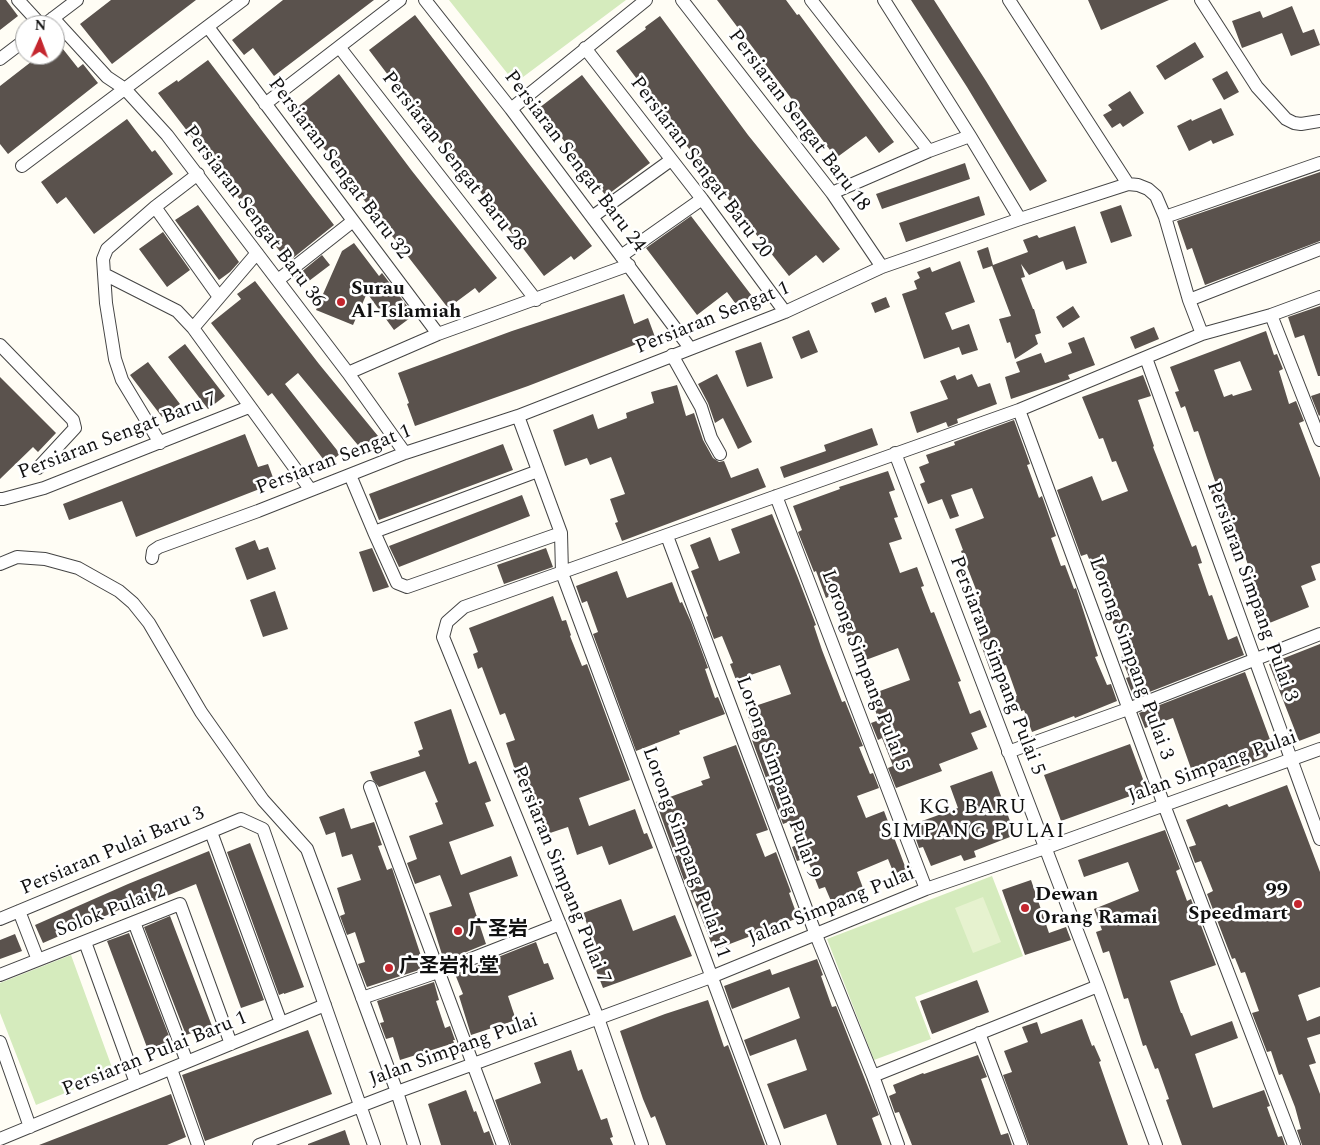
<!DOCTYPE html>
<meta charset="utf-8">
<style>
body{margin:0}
#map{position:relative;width:1320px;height:1145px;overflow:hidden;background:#fffdf5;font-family:Spectral,serif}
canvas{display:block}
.north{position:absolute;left:15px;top:15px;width:50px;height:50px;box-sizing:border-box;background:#fff;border:1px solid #a0a0a0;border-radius:50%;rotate:2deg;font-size:14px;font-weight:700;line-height:20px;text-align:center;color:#111}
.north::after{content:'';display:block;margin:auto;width:18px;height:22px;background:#c4262e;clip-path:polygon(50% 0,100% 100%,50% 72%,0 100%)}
</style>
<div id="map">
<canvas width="1320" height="1145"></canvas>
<div class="north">N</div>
</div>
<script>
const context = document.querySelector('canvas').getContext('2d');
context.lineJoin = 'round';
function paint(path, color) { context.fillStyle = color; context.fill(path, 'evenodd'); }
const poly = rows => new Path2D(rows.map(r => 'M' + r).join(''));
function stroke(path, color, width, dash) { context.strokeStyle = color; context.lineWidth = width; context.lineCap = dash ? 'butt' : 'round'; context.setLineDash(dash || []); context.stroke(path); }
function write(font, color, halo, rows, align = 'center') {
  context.font = font + ' Spectral,"Noto Sans SC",serif'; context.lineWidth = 5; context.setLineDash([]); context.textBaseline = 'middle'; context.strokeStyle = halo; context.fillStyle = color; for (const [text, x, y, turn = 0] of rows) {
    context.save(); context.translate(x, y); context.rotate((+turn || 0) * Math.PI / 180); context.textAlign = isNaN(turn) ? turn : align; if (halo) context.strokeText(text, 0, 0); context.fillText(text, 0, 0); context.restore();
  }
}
const green = poly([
 [449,0,626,0,515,83],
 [992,876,1023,956,915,997,931,1039,874,1060,827,939],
 [71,955,114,1073,36,1105,0,1013,0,983]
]);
const pitch = poly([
 [983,897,1001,942,973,953,955,908]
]);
const building = poly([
 [0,0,6,0,18,16,0,30],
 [111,0,196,0,112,64,80,24],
 [283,0,374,0,274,76,253,48,244,55,232,40],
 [717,0,786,0,797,15,799,14,894,142,879,153,866,136,836,158],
 [911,0,934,0,986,81,1047,181,1030,191,967,87],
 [1088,0,1169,0,1101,30],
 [1292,6,1303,33,1314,29,1320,45,1291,56,1282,33,1242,48,1232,21,1260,11,1263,18],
 [415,15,592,246,574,260,571,256,544,276,450,152,448,154,369,50],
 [660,16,748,135,840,249,823,263,816,255,789,276,699,162,616,51,646,29,645,27],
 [55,39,78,68,83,64,98,83,8,154,0,144,0,86,40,55,55,55],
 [1195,42,1204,57,1165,80,1156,66],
 [208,60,334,225,288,262,158,93,177,80,178,82],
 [1227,71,1239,92,1224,100,1212,79],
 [339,74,412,171,497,278,479,293,475,288,448,308,294,110],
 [582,75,650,163,606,196,539,108],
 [1130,91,1144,113,1123,127,1120,123,1112,128,1103,115,1112,110,1108,105],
 [1221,108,1234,135,1213,144,1211,140,1189,151,1177,126,1191,119,1192,121],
 [127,119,152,152,155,150,173,174,94,234,66,197,57,204,41,182],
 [965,163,970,179,882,209,876,194],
 [1320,172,1320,241,1205,285,1192,248,1187,250,1177,221],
 [979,196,985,215,906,242,899,223],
 [198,205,239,262,230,272,219,280,175,220],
 [1121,205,1132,236,1111,243,1100,212],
 [691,216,752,296,738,307,727,292,697,315,646,248],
 [1075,226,1087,263,1066,270,1063,261,1029,275,1021,264,1025,277,1021,278,1033,309,1034,309,1041,333,1035,335,1038,344,1015,359,1010,342,1007,343,999,319,1011,316,992,266,983,269,977,251,988,247,993,265,1028,252,1023,240,1037,235,1039,238],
 [163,232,190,270,167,287,139,249],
 [354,243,379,276,382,273,414,315,394,330,367,293,353,325,316,310,342,251],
 [322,255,330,265,301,287,294,278],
 [960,261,975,302,945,313,952,330,969,324,978,350,962,355,959,347,924,359,902,294,917,289,914,281,920,278,917,272,930,267,932,272],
 [255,281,319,364,378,436,362,450,298,373,285,384,340,454,327,464,272,393,268,396,211,323,241,299,237,294],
 [624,294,634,324,648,318,655,337,528,386,415,426,407,404,409,403,398,373,512,331],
 [886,297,890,307,875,313,871,303],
 [1073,306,1080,317,1063,328,1056,317],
 [1320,306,1320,376,1318,376,1304,335,1295,338,1288,317],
 [1154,327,1159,339,1135,349,1130,337],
 [809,330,818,352,801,359,792,337],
 [1266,331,1274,355,1277,354,1283,369,1279,371,1289,404,1296,401,1304,421,1299,423,1320,478,1320,563,1311,566,1316,580,1301,586,1309,607,1267,624,1249,577,1252,576,1242,548,1234,552,1228,535,1233,533,1222,505,1217,507,1209,487,1216,484,1207,458,1198,431,1194,432,1185,406,1181,408,1175,392,1179,391,1170,367],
 [1240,361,1252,390,1233,396,1232,394,1224,397,1214,370],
 [1084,337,1095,365,1068,375,1070,379,1011,399,1005,377,1020,372,1016,362,1041,353,1045,363,1072,353,1068,343],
 [761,342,773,378,747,387,735,351],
 [185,344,225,396,208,409,168,357],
 [148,362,180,404,162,417,130,375],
 [717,374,752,442,738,449,723,418,715,423,708,403,698,384],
 [972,374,978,387,990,383,997,404,957,419,958,423,948,427,946,422,917,433,910,412,948,399,940,381,955,375,957,380],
 [1143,375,1151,396,1138,400,1154,446,1153,447,1192,547,1196,545,1202,563,1198,564,1209,596,1212,595,1228,640,1237,636,1244,655,1134,698,1126,678,1129,677,1121,657,1125,656,1107,607,1109,606,1087,554,1081,556,1057,490,1092,476,1102,501,1128,491,1116,461,1112,462,1103,438,1099,439,1082,397],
 [0,377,56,433,38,452,33,447,0,479],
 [677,385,686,416,694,413,703,440,713,458,719,462,724,461,731,478,758,468,766,487,622,541,615,523,618,522,610,499,625,494,611,457,590,465,587,458,565,466,553,430,593,414,598,429,627,418,626,413,654,403,651,392],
 [1320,393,1320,415,1319,416,1311,396],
 [1014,420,1030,464,1027,465,1039,498,1042,496,1056,536,1051,538,1061,566,1065,565,1074,589,1076,588,1098,656,1095,657,1107,685,1111,684,1117,701,1075,718,1074,716,1032,732,1024,710,1019,712,1014,697,1017,696,1006,665,990,670,974,625,981,622,973,603,980,600,961,551,963,550,955,529,984,518,972,488,951,495,959,516,950,519,942,499,928,504,920,484,925,482,919,467,929,463,926,455,955,445,954,442],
 [872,428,878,445,784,478,780,467,826,451,824,445],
 [245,434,258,467,268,464,275,483,136,537,122,501,69,520,63,504],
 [503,444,513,470,379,520,369,494],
 [888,471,895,490,889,492,898,517,894,518,902,539,889,543,900,573,917,567,924,586,921,587,931,613,934,612,961,681,958,682,970,714,980,710,987,727,971,733,978,749,939,764,942,771,896,788,888,768,893,766,882,738,878,740,871,723,879,720,869,695,910,680,898,648,855,664,849,648,852,647,839,616,838,616,830,596,826,598,816,571,814,572,798,532,802,530,793,506,840,489,839,487],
 [522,495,530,516,399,567,389,546],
 [772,514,798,578,816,625,814,626,822,650,842,702,845,701,863,746,859,747,870,774,873,773,879,788,857,796,866,818,884,811,906,869,894,874,888,859,857,872,863,888,831,901,825,887,819,889,807,858,797,861,792,847,799,844,791,821,783,824,752,740,755,738,746,709,791,694,780,665,736,680,730,664,733,663,722,636,714,639,706,617,708,616,691,571,699,568,690,545,710,537,719,561,740,553,731,529],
 [255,540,259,550,268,547,276,569,247,580,235,548],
 [372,548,389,587,373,592,359,552],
 [546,548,553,567,504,584,497,565],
 [617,571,627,598,672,582,680,603,682,602,691,622,708,668,705,669,715,698,718,697,725,714,679,731,680,734,636,751,593,634,598,632,587,601,582,603,576,586],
 [275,591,288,629,263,637,250,600],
 [553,596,562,621,566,620,571,635,570,636,582,666,587,664,630,780,579,798,589,826,635,809,644,834,647,833,653,848,609,865,602,846,577,855,568,827,544,835,536,811,534,812,525,788,522,789,516,773,506,743,515,740,505,713,500,715,482,667,478,669,473,654,478,652,469,628],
 [1320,644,1320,733,1299,741,1269,664],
 [1245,672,1272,745,1267,757,1226,772,1224,767,1194,777,1173,718,1145,728,1139,713],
 [451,709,469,764,476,761,491,801,485,803,494,826,449,842,461,875,511,856,518,876,469,893,486,944,444,961,429,913,452,906,440,875,415,884,407,863,417,859,409,836,443,824,435,803,438,802,425,771,379,787,373,780,370,772,420,756,418,751,423,749,414,722],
 [1130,744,1147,790,1061,821,1044,775],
 [736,745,768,830,756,834,765,857,776,852,791,892,789,893,798,918,714,950,686,879,684,880,656,802,703,785,701,781,710,778,703,757],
 [992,771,1015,835,974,851,976,857,964,861,961,855,931,866,923,847,919,848,911,825,958,808,950,786],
 [1287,785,1320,872,1320,987,1298,995,1307,1021,1320,1016,1320,1034,1307,1038,1316,1063,1309,1065,1320,1094,1320,1145,1302,1145,1297,1130,1301,1129,1295,1107,1282,1074,1279,1075,1271,1051,1267,1052,1252,1013,1259,1011,1245,972,1241,973,1235,958,1232,959,1207,894,1213,891,1201,861,1195,863,1189,847,1196,845,1186,820,1227,804,1229,807],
 [344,808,351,829,374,822,382,845,378,846,387,870,392,868,425,968,367,987,358,964,365,962,355,932,347,935,340,916,345,914,337,888,361,880,352,854,342,857,335,832,326,835,319,817],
 [1165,830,1180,869,1176,871,1187,901,1191,899,1216,965,1170,981,1181,1013,1182,1013,1191,1036,1232,1021,1238,1038,1195,1054,1213,1108,1264,1090,1270,1106,1267,1107,1278,1137,1282,1136,1285,1145,1182,1145,1166,1100,1169,1099,1158,1068,1155,1069,1146,1045,1143,1046,1128,998,1124,999,1109,951,1103,953,1096,932,1102,930,1094,909,1139,891,1128,862,1084,877,1078,860],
 [250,843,304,987,284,994,284,993,279,995,227,852],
 [209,851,264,1000,241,1008,196,884,137,908,135,903,43,943,35,925,128,884],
 [1031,880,1049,933,1066,927,1071,940,1025,955,1002,890],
 [621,899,633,931,675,915,692,956,603,988,594,965,592,966,584,945,593,941,583,913],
 [170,916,212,1026,186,1035,144,927],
 [129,933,171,1041,148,1050,107,941],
 [15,934,22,951,0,959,0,940],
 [536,942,544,964,548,963,554,979,508,996,516,1020,471,1035,459,996,463,994,455,974],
 [817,959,823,975,821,976,832,1007,836,1006,879,1115,872,1118,882,1145,837,1145,826,1114,784,1129,767,1084,807,1070,796,1039,750,1056,744,1040,800,1018,789,987,732,1009,724,986,770,969,772,975],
 [977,980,989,1012,932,1034,920,1001],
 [434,982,439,1000,436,1001,445,1028,450,1026,455,1040,453,1040,454,1043,400,1060,393,1037,386,1039,380,1023,384,1022,377,1001],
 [708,1000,724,1047,728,1045,765,1145,666,1145,655,1116,651,1118,643,1099,620,1031,665,1014],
 [1082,1019,1092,1046,1094,1045,1101,1061,1099,1062,1128,1145,1029,1145,1003,1075,1012,1072,1004,1051,1028,1042,1022,1027,1037,1022,1041,1034],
 [308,1030,332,1094,205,1141,182,1075],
 [571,1050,578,1071,582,1069,601,1120,607,1118,613,1137,610,1138,613,1145,511,1145,495,1100,541,1083,534,1063],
 [978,1055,987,1077,981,1079,1001,1135,1008,1133,1012,1145,912,1145,899,1112,895,1113,889,1096,896,1093,893,1085,923,1073,924,1074],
 [466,1090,474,1112,476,1111,484,1133,489,1131,494,1145,441,1145,428,1104],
 [171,1094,186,1137,167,1145,39,1145],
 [345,1130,350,1145,308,1145,308,1144]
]);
const street = poly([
 [18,0,41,25],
 [425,0,511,109,690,348],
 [682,0,832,193,882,267],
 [811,0,929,151],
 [884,0,970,136,1020,219],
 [1009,0,1128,184],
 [1201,0,1257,87,1286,119,1294,123,1301,124,1320,121],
 [53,18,107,77,125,89,167,135,348,373,405,453],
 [44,25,77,0],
 [208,27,438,334],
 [340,48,536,300],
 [585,48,702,199,785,312],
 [0,59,25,40],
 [265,104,400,0],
 [511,109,646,0],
 [22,166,243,0],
 [198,174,155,207,107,249,103,259,104,274,177,311,193,328,310,489],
 [832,193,929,151,970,136],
 [155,207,219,297],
 [592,217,671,160],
 [1165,217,1320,163],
 [621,256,702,199],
 [104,274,106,303,115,359,122,380,160,443],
 [278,280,353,221],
 [1189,300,1320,249],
 [1271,315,1320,440],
 [193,328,257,253],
 [0,345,73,420,75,428,38,468],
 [672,355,701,407,711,438,720,454],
 [1146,358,1320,839],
 [348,373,438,334,629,265],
 [1019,410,1164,805,1294,1145],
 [518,416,561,533,562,573,774,1145],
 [895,453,1098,986,1156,1145],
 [350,475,374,532,397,583,407,587,561,533],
 [776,496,926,889],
 [0,499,3,499,44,488,249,407],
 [374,532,538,471],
 [667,536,816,935,873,1076,898,1145],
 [152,558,153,551,159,547,258,511,405,453,518,416,785,312,882,267,1020,219,1128,184,1138,185,1148,189,1156,196,1165,217,1189,300,1202,334],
 [0,564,17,557,45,559,78,568,119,591,133,603,149,623,201,712,263,800,307,849,397,1092,414,1145],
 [1008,752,1128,709,1320,634],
 [370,787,503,1145],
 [211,832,281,1023],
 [19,911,38,960],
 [0,919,241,819,263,829,374,1145],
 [134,922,187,1062],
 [85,942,136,1083],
 [0,975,180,904,231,1044],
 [362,998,438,972,560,924],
 [979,1033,1021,1145],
 [0,1042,30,1127],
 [171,1069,198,1145],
 [873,1076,1098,986],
 [0,1139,325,1005],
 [259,1145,397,1092,711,977,926,889,1045,848,1320,749],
 [642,1145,598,1018,443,637,447,622,464,607,1019,410,1202,334,1271,315,1320,297]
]);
const markers = [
 [341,302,5,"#c4262e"],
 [1298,904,5,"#c4262e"],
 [1025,908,5,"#c4262e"],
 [458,931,5,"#c4262e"],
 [389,968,5,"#c4262e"]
];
const streetNames = [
 ["Persiaran Sengat Baru 18",798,121,53],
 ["Persiaran Sengat Baru 28",453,162,52],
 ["Persiaran Sengat Baru 24",574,162,53],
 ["Persiaran Sengat Baru 20",700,168,53],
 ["Persiaran Sengat Baru 32",338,169,53],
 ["Persiaran Sengat Baru 36",253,217,53],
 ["Persiaran Sengat 1",713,319,-22],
 ["Persiaran Sengat Baru 7",118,437,-21],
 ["Persiaran Sengat 1",334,461,-21],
 ["Persiaran Simpang Pulai 3",1251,592,70],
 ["Lorong Simpang Pulai 3",1130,659,70],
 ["Persiaran Simpang Pulai 5",996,666,69],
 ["Lorong Simpang Pulai 5",864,671,69],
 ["Jalan Simpang Pulai",1213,768,-20],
 ["Lorong Simpang Pulai 9",777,778,70],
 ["Persiaran Pulai Baru 3",113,852,-23],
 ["Lorong Simpang Pulai 11",685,853,70],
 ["Persiaran Simpang Pulai 7",560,875,68],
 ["Jalan Simpang Pulai",832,907,-22],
 ["Solok Pulai 2",111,912,-21],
 ["Jalan Simpang Pulai",454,1051,-20],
 ["Persiaran Pulai Baru 1",155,1055,-22]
];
const poiNames = [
 ["Surau",351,290],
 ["Al-Islamiah",351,313],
 ["99",1288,892,"right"],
 ["Speedmart",1288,915,"right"],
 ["Dewan",1035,896],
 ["Orang Ramai",1035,919],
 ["广圣岩",468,931],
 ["广圣岩礼堂",399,968]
];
const neighbourhoodNames = [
 ["KG. BARU",973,809],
 ["SIMPANG PULAI",973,833]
];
paint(green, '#d5ebbd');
paint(pitch, '#e6f2cf');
paint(building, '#5a524d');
stroke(street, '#444', 14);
stroke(street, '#fff', 12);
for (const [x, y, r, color] of markers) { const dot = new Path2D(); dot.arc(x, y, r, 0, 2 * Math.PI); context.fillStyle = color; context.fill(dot); stroke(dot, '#fff', 2); }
write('20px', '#111', '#fff', streetNames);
write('bold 20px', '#111', '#fff', poiNames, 'left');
context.letterSpacing = '1px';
write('21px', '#111', '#fff', neighbourhoodNames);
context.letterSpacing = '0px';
</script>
